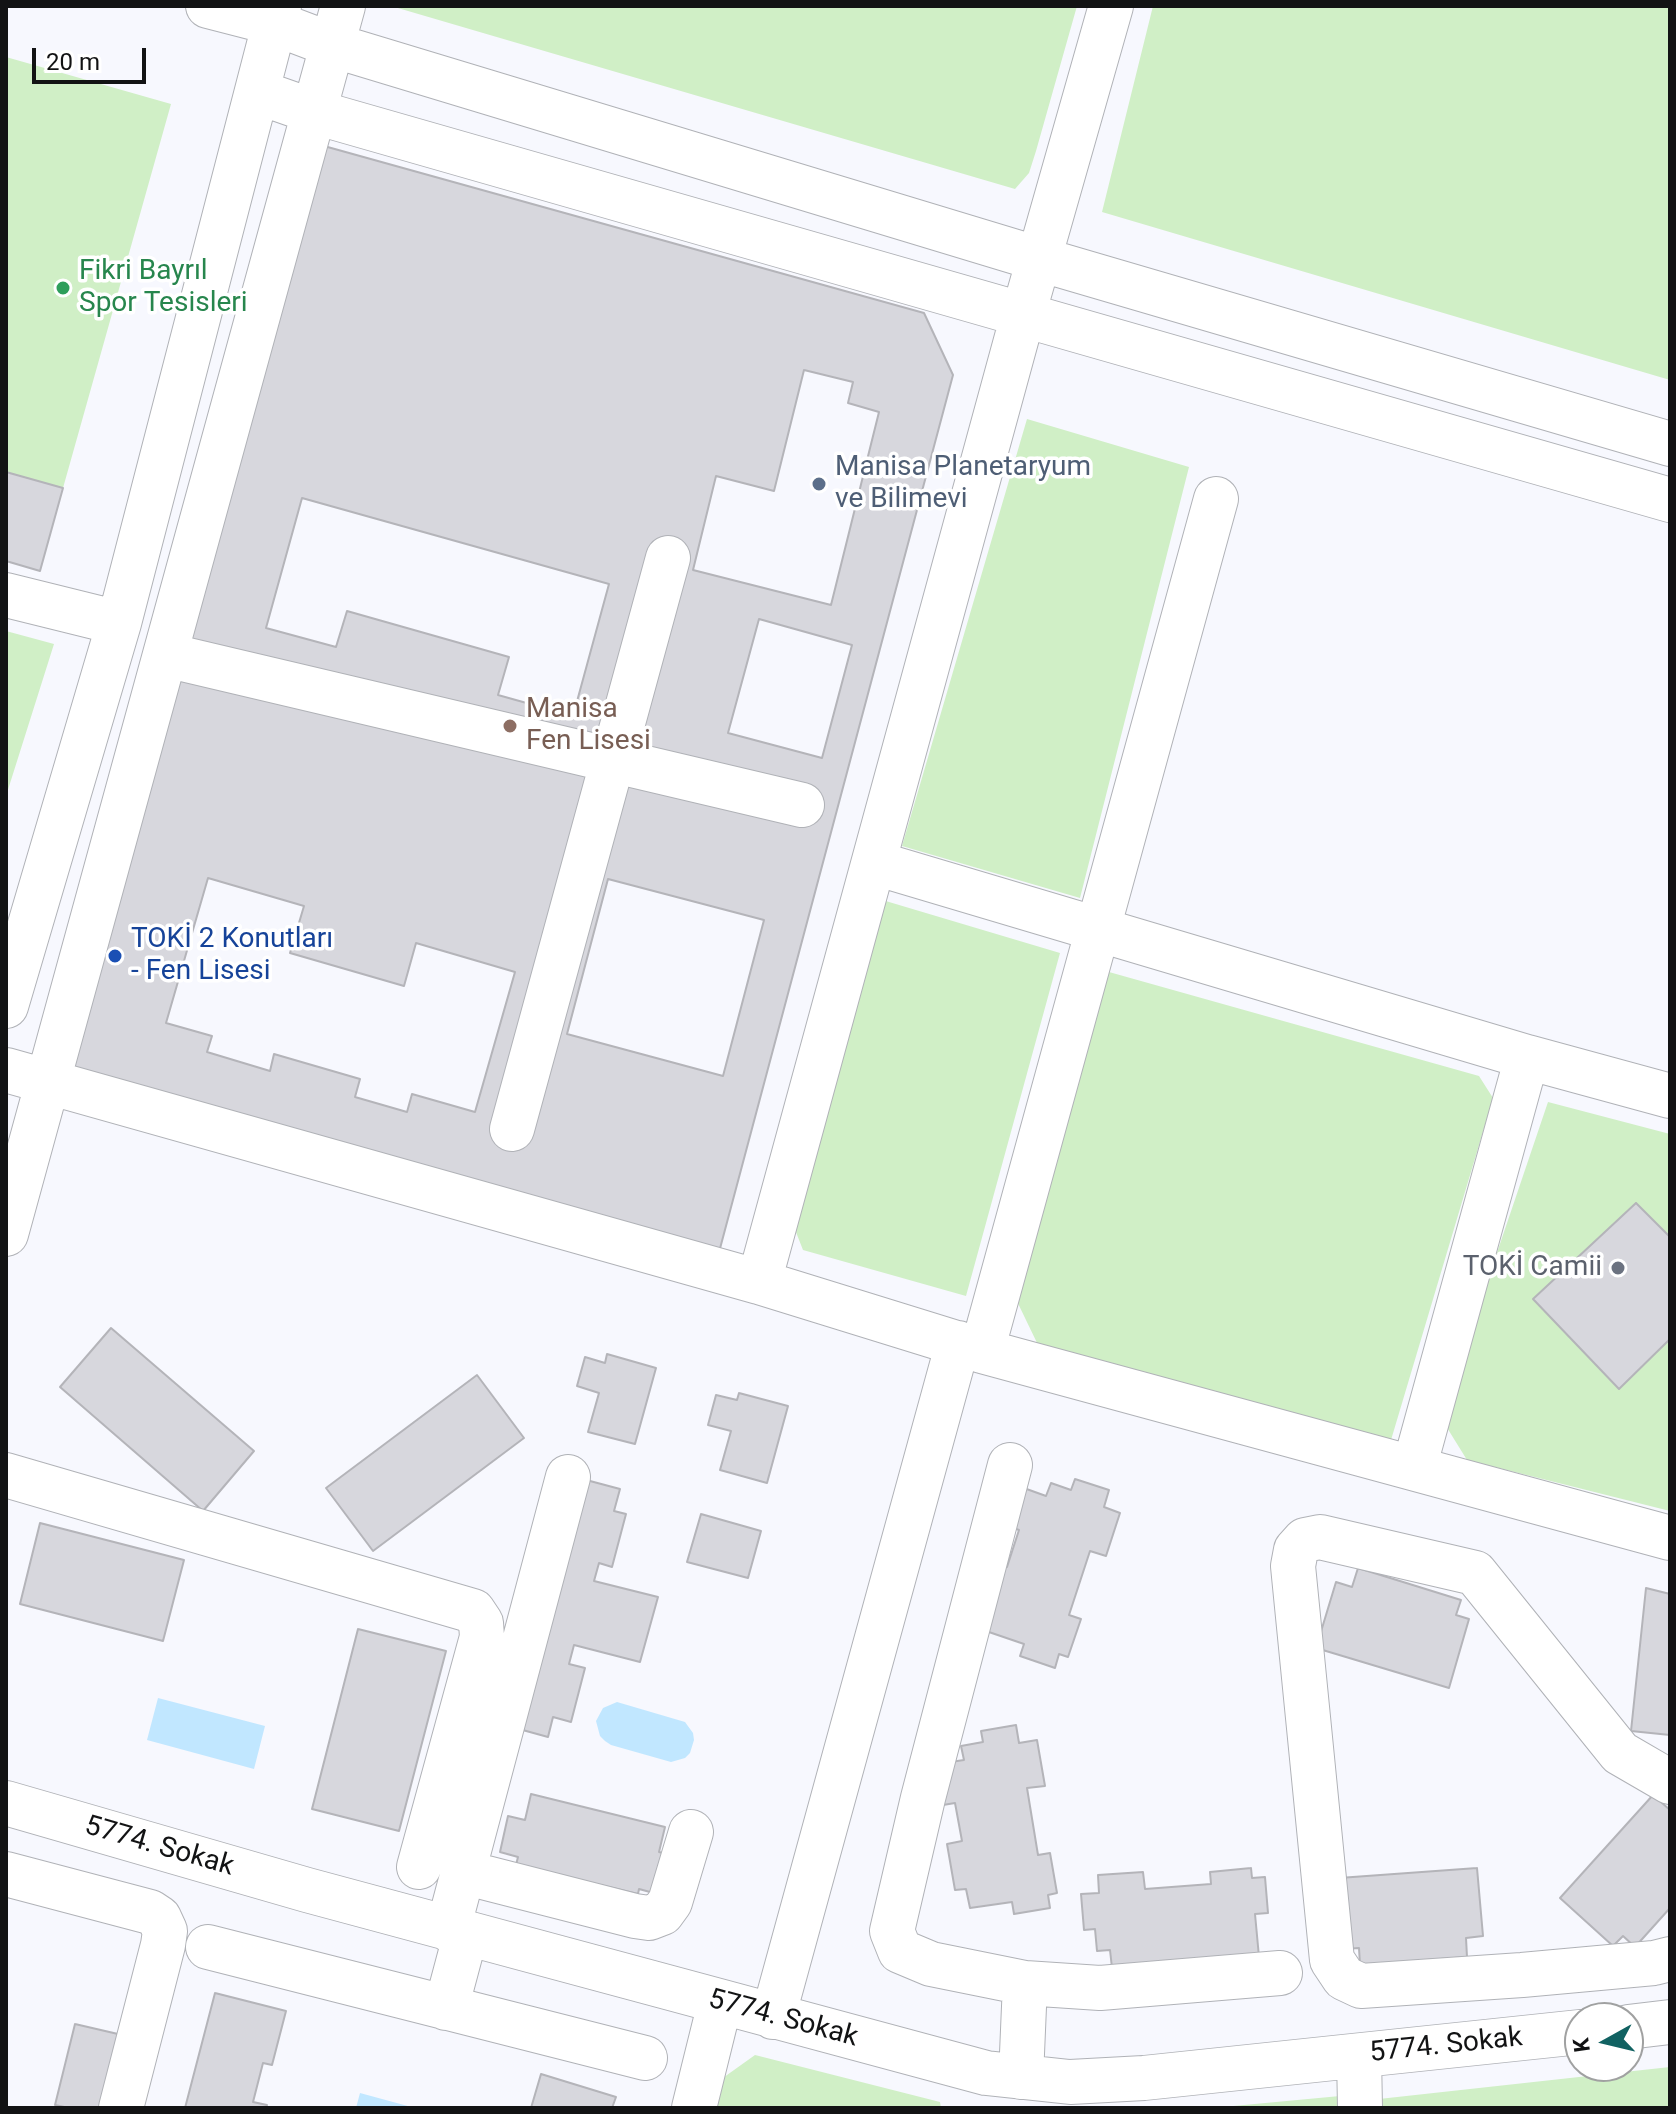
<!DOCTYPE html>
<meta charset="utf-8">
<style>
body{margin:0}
#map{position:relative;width:1676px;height:2114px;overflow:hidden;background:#f7f8fe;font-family:Roboto,sans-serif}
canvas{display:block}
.frame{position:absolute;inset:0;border:8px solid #121314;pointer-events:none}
.north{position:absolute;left:1564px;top:2002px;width:80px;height:80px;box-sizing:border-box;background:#fff;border:2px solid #a0a1a1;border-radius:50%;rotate:262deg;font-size:22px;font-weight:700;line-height:32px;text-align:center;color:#121314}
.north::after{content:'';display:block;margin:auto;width:28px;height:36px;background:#116262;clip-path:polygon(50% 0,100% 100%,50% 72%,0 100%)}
.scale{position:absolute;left:32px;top:48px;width:114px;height:36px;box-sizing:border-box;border:4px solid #121314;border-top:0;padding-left:10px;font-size:24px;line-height:28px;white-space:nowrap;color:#121314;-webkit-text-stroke:6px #fff;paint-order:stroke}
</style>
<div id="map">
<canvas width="1676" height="2114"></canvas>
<div class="frame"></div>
<div class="north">K</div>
<div class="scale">20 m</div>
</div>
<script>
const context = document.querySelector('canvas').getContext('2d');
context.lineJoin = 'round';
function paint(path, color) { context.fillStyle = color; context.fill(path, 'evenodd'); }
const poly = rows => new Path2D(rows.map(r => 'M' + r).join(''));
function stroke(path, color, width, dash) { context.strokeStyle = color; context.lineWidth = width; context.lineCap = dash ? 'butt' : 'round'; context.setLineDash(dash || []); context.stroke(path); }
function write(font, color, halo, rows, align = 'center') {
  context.font = font + ' Roboto,sans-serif'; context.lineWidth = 7; context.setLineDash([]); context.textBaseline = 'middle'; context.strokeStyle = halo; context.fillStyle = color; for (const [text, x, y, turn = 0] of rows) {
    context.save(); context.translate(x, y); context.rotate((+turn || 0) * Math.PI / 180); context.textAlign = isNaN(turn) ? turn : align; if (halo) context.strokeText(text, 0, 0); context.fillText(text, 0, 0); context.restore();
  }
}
const green = poly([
 [391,6,1077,6,1036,151,1029,173,1015,189],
 [1153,6,1670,6,1670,380,1102,212],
 [6,57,171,104,63,488,6,472],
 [1027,419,1189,467,1080,898,902,846],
 [6,631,54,644,6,796],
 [879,899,1060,953,966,1296,803,1250,792,1222],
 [1109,972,1479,1076,1493,1098,1391,1440,1039,1347,1012,1291],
 [1548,1102,1670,1134,1670,1511,1467,1460,1441,1418],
 [755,2055,940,2102,941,2108,713,2108,720,2080],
 [1670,2067,1670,2108,1379,2108,1379,2099],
 [1340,2096,1340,2108,1212,2108]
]);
const water = poly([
 [158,1698,265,1726,254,1769,147,1740],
 [617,1702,685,1722,693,1733,694,1740,690,1753,685,1758,671,1762,611,1745,605,1741,600,1736,596,1721,603,1708],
 [360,2093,415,2108,356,2108]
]);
const building = poly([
 [324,146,924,313,953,375,718,1256,63,1078,324,146],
 [804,370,853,382,848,403,879,412,831,605,693,570,716,476,774,491,804,370],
 [6,472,63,488,40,571,6,561,6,472],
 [302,498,609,584,573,716,498,695,509,657,347,611,336,647,266,628,302,498],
 [759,619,852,645,822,758,728,733,759,619],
 [208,878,304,906,290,953,404,986,416,943,515,972,475,1112,412,1094,407,1112,355,1097,360,1079,274,1054,270,1071,207,1052,212,1036,166,1023,208,878],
 [608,879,764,920,723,1076,567,1034,608,879],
 [1636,1203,1670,1237,1670,1339,1619,1389,1533,1299,1636,1203],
 [111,1328,254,1451,203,1511,60,1387,111,1328],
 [607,1354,656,1368,635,1444,588,1432,599,1393,577,1386,585,1357,605,1363,607,1354],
 [477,1375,524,1438,373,1551,326,1488,477,1375],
 [739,1393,788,1406,767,1483,720,1470,731,1431,708,1425,716,1395,737,1400,739,1393],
 [575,1477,620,1489,614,1511,626,1514,612,1567,599,1563,594,1581,658,1597,640,1662,574,1645,569,1664,585,1668,571,1722,553,1717,548,1737,508,1726,575,1477],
 [1075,1479,1109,1490,1104,1507,1120,1513,1106,1556,1090,1551,1069,1615,1081,1619,1068,1657,1059,1654,1055,1668,1020,1656,1024,1644,983,1630,994,1563,1007,1567,1019,1530,1008,1526,1021,1487,1046,1496,1051,1483,1071,1490,1075,1479],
 [701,1514,761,1531,748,1578,687,1562,701,1514],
 [40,1523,184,1560,163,1641,20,1604,40,1523],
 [1358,1568,1461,1600,1456,1615,1469,1619,1449,1688,1316,1648,1336,1582,1352,1587,1358,1568],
 [1646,1588,1670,1594,1670,1735,1631,1731,1646,1588],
 [358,1629,446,1651,399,1831,312,1809,358,1629],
 [1016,1725,1019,1743,1037,1740,1045,1786,1027,1788,1038,1855,1050,1853,1057,1893,1048,1895,1050,1908,1014,1914,1012,1902,970,1908,966,1889,955,1890,947,1844,962,1841,955,1803,943,1805,937,1764,964,1760,961,1746,983,1742,981,1731,1016,1725],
 [531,1794,665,1827,659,1852,671,1855,661,1895,639,1889,638,1894,516,1865,518,1857,500,1852,508,1816,525,1820,531,1794],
 [1653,1795,1670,1810,1670,1908,1635,1947,1623,1936,1613,1946,1560,1898,1653,1795],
 [1251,1868,1252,1878,1265,1877,1268,1913,1255,1914,1259,1957,1113,1977,1110,1950,1097,1951,1095,1929,1084,1930,1081,1894,1099,1893,1098,1875,1143,1872,1145,1889,1211,1884,1210,1872,1251,1868],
 [1477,1868,1483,1936,1466,1938,1467,1957,1360,1965,1359,1948,1345,1949,1339,1878,1477,1868],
 [215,1993,286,2011,272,2065,263,2063,253,2102,267,2105,266,2108,185,2108,215,1993],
 [75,2024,118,2034,100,2108,69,2108,55,2105,75,2024],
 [541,2074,616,2097,612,2108,531,2108,541,2074]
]);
const minor = poly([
 [208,6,274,23,332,45,1039,259,1670,444],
 [258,92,315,112,1670,500],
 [6,595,119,623],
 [166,655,802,805],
 [875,863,1527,1057,1670,1096],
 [6,1006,119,623,279,6],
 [6,1070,759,1282,982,1351,1670,1538],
 [512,1129,668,558],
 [6,1234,343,6],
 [759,1282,1023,315,1111,6],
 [982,1351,1216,499],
 [1010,1465,923,1798,892,1931,900,1951,931,1964,1025,1983,1021,2077],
 [1414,1468,1527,1057],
 [6,1475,473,1611,481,1623,482,1637,419,1867],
 [1670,1782,1620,1753,1475,1573,1320,1537,1305,1540,1296,1550,1293,1566,1332,1960,1344,1978,1361,1986,1522,1975,1654,1963,1670,1959],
 [6,1803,307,1890,986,2073,1070,2082,1144,2078,1580,2032],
 [463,1872,635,1916,649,1918,662,1913,670,1902,691,1832],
 [6,1874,150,1912,159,1918,165,1931,163,1945,121,2108],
 [448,1929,568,1477],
 [208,1947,645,2058],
 [1025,1983,1100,1988,1280,1973],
 [446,2008,466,1933],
 [773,2017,958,1343],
 [1628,2027,1670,2022],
 [1359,2056,1360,2108],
 [694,2108,720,2003]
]);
const markers = [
 [63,288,8,"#2e9e5b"],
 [819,484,8,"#5c6f8a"],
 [510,726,8,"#8d6e63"],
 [115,956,8,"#1a4fb4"],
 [1618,1268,8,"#6b7280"]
];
const leisureNames = [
 ["Fikri Bayrıl",79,272],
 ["Spor Tesisleri",79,304]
];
const serviceNames = [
 ["Manisa Planetaryum",835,468],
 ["ve Bilimevi",835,500]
];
const educationNames = [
 ["Manisa",526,710],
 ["Fen Lisesi",526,742]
];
const transitNames = [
 ["TOKİ 2 Konutları",131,940],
 ["- Fen Lisesi",131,972]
];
const worshipNames = [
 ["TOKİ Camii",1602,1268]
];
const streetNames = [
 ["5774. Sokak",159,1847,16],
 ["5774. Sokak",783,2019,15],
 ["5774. Sokak",1446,2046,-6]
];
paint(green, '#d0efc6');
paint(water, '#c1e7ff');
paint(building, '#d7d7dd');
stroke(building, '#b4b4b9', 2);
stroke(minor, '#b0b2b7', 46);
stroke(minor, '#fff', 44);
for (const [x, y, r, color] of markers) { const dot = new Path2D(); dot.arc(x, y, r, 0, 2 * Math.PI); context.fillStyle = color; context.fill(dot); stroke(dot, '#fff', 3); }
write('28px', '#27864d', '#fff', leisureNames, 'left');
write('28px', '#4e5e75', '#fff', serviceNames, 'left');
write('28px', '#785e54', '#fff', educationNames, 'left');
write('28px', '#164399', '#fff', transitNames, 'left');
write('28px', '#5b616d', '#fff', worshipNames, 'right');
write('28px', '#121314', '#fff', streetNames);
</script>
